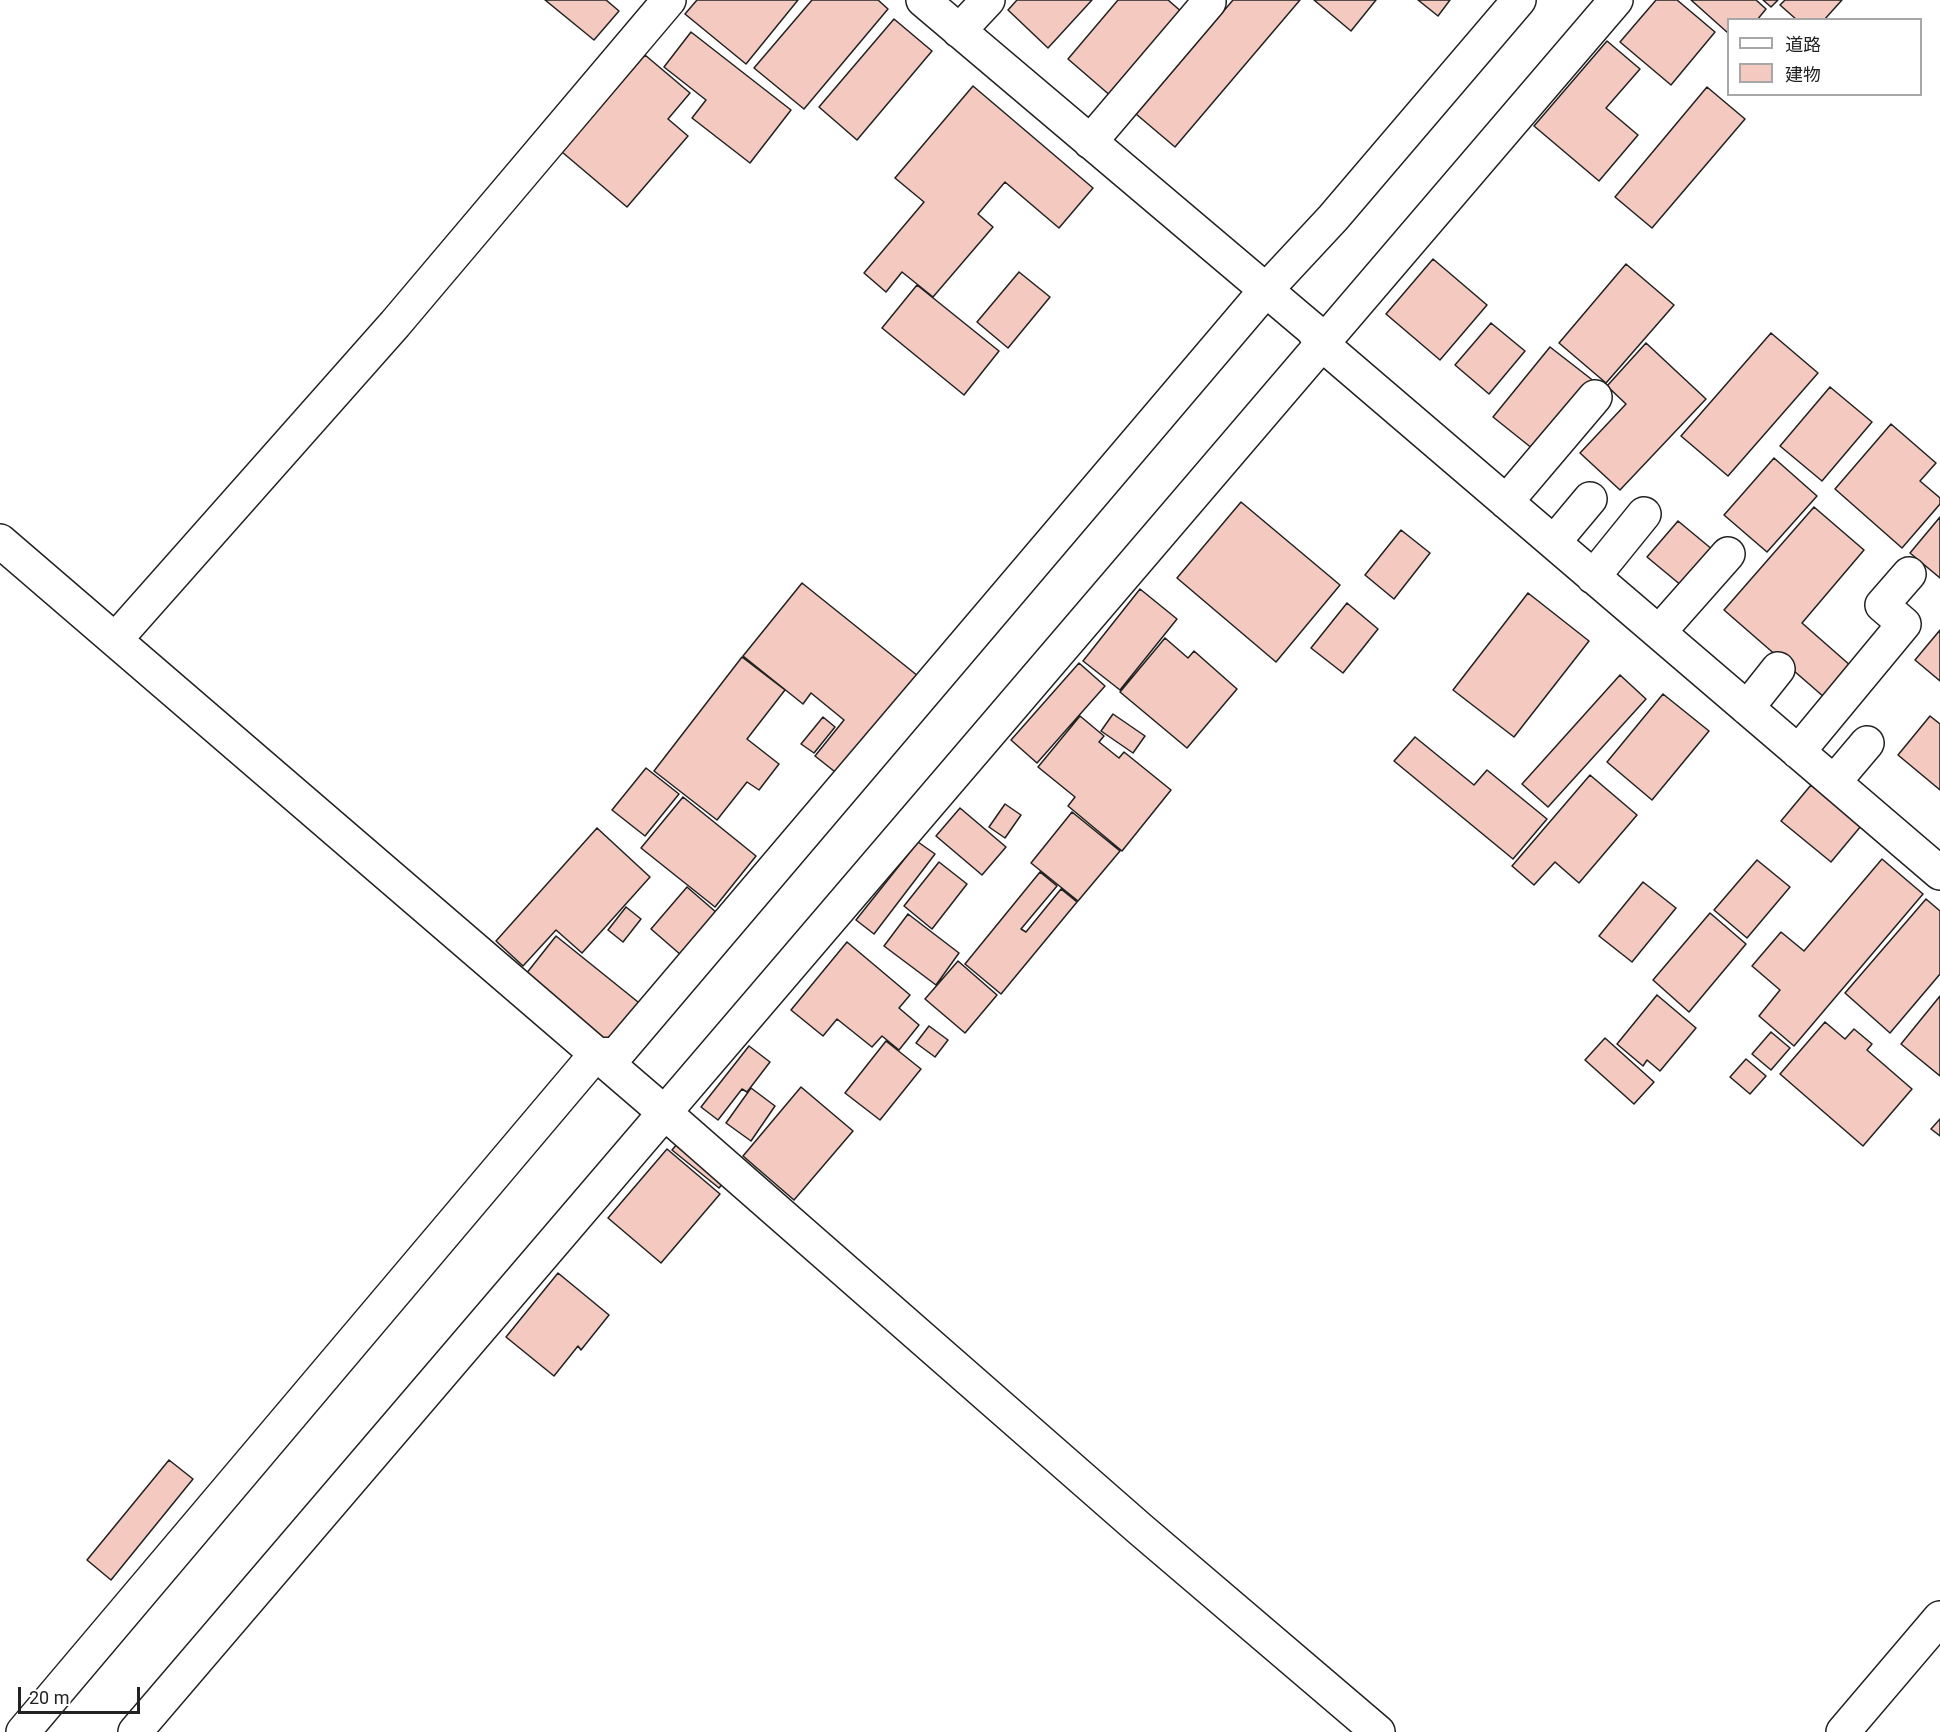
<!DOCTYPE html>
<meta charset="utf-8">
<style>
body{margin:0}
#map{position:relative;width:1940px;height:1732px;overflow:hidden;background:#fff;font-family:Roboto,"Noto Sans JP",sans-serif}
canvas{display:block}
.legend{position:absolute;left:1727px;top:18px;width:195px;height:78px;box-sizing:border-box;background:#fff;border:2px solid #a7a7a7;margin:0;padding:8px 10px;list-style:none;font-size:18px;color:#222}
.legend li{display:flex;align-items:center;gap:12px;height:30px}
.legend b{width:30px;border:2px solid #a7a7a7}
.scale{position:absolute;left:18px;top:1687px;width:122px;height:27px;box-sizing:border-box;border:3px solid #222;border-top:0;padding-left:8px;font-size:18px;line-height:21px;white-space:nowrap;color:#222;-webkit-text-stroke:4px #fff;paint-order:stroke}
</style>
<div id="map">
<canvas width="1940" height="1732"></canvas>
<ul class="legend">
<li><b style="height:8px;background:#fff"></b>道路</li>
<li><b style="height:16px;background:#f3c9c0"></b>建物</li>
</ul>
<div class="scale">20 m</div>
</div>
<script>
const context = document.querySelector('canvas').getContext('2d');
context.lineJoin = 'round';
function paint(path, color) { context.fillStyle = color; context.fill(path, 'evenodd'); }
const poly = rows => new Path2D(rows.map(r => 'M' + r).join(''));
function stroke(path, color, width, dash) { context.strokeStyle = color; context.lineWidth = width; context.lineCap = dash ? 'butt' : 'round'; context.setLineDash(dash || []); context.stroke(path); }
const building = poly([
 [545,0,606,0,619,11,594,40,545,0],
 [697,0,798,0,746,64,685,14,697,0],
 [812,0,878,0,888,9,804,109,754,68,812,0],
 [1017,0,1092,0,1048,48,1008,10,1017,0],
 [1118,0,1168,0,1183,13,1112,97,1068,59,1118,0],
 [1233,0,1300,0,1175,147,1136,114,1233,0],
 [1314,0,1376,0,1351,31,1314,0],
 [1418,0,1450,0,1438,16,1418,0],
 [1656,0,1677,0,1715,32,1671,85,1620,42,1656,0],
 [1691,0,1756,0,1766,9,1757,20,1728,20,1728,33,1691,0],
 [1763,0,1778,0,1771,7,1763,0],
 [1785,0,1842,0,1824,20,1797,20,1780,5,1785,0],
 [894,19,932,51,857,140,819,107,894,19],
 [691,32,791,110,750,163,692,118,706,100,664,67,691,32],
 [1607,41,1640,69,1606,108,1638,135,1599,181,1534,126,1607,41],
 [645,55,690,93,668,119,688,136,627,207,562,152,645,55],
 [973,86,1093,188,1059,228,1005,182,978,214,993,227,933,297,902,272,886,292,864,273,924,202,895,178,973,86],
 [1707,87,1745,119,1652,228,1615,197,1707,87],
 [1433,259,1487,305,1440,360,1386,314,1433,259],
 [1626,264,1674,305,1606,383,1559,343,1626,264],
 [1019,272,1050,297,1008,348,977,322,1019,272],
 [917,285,999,351,964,395,882,328,917,285],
 [1491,323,1525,351,1489,394,1455,365,1491,323],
 [1771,333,1818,373,1728,476,1681,436,1771,333],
 [1646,343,1706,399,1620,490,1580,453,1626,404,1607,386,1646,343],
 [1550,347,1595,382,1538,453,1493,417,1550,347],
 [1830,387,1872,422,1822,481,1780,446,1830,387],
 [1891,424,1936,463,1920,481,1940,498,1940,504,1902,548,1835,489,1891,424],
 [1774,458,1817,496,1767,552,1724,515,1774,458],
 [1241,502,1340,585,1276,662,1177,578,1241,502],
 [1814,507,1864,550,1802,623,1859,673,1832,704,1724,610,1814,507],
 [1940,517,1940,578,1910,553,1940,517],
 [1678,521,1713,550,1682,586,1647,557,1678,521],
 [1401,530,1430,553,1394,599,1365,575,1401,530],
 [802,583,923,680,844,779,815,756,844,720,811,693,803,704,743,656,802,583],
 [1140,589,1177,619,1120,690,1083,661,1140,589],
 [1528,593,1589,641,1514,737,1453,690,1528,593],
 [1347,603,1378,629,1343,673,1311,648,1347,603],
 [1940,630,1940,681,1915,660,1940,630],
 [1165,638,1188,658,1194,651,1237,689,1187,748,1120,692,1165,638],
 [742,657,785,690,747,739,779,764,759,790,747,782,717,820,654,771,742,657],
 [1079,663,1105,686,1037,763,1011,740,1079,663],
 [1620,675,1646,699,1548,807,1522,784,1620,675],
 [1663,694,1709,731,1652,800,1607,762,1663,694],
 [1113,714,1145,736,1133,753,1101,731,1113,714],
 [1080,716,1104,736,1099,742,1119,758,1124,752,1171,790,1122,851,1068,806,1075,797,1038,767,1080,716],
 [1930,716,1940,724,1940,790,1898,755,1930,716],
 [823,717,835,727,814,753,801,744,823,717],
 [1415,737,1474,785,1487,770,1547,819,1513,859,1394,761,1415,737],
 [646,768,679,794,645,836,612,810,646,768],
 [1590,775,1637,815,1579,883,1555,862,1534,885,1512,866,1590,775],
 [1811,785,1861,826,1831,862,1781,821,1811,785],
 [683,797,756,856,715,907,641,848,683,797],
 [1005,804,1021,815,1005,838,989,827,1005,804],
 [960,808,1006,847,982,875,936,836,960,808],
 [1072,812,1120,851,1078,901,1031,863,1072,812],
 [597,828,650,877,582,953,556,930,523,966,496,941,597,828],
 [918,842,935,854,874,934,856,920,918,842],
 [1882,859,1923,894,1794,1046,1759,1016,1780,990,1752,966,1781,932,1804,951,1882,859],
 [1757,860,1790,887,1747,938,1714,910,1757,860],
 [939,862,967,884,932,929,904,906,939,862],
 [1040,872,1057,886,1021,929,1026,932,1061,889,1077,902,1001,994,965,964,1040,872],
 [1643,882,1676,908,1632,962,1599,936,1643,882],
 [687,887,717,913,681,955,651,929,687,887],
 [1926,899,1940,911,1940,974,1890,1033,1845,993,1926,899],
 [626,907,641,919,623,942,608,930,626,907],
 [1710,913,1746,944,1689,1012,1653,980,1710,913],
 [908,914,959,953,936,985,884,946,908,914],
 [556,936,643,1006,610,1048,522,979,556,936],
 [847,942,910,995,899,1008,919,1025,899,1050,882,1036,872,1047,837,1019,823,1036,791,1010,847,942],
 [958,961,997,995,965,1033,925,999,958,961],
 [1657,995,1696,1028,1660,1071,1647,1060,1643,1066,1617,1044,1657,995],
 [1940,996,1940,1076,1901,1044,1940,996],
 [1825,1022,1845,1039,1854,1029,1872,1044,1867,1050,1912,1089,1863,1146,1780,1074,1825,1022],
 [929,1026,948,1040,935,1057,916,1043,929,1026],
 [1771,1032,1790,1048,1771,1070,1752,1054,1771,1032],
 [1605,1038,1654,1082,1634,1104,1585,1060,1605,1038],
 [886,1041,921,1069,880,1120,845,1093,886,1041],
 [749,1046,770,1062,747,1092,742,1089,718,1120,701,1107,749,1046],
 [1746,1059,1766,1076,1750,1094,1730,1077,1746,1059],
 [801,1087,853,1131,794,1200,743,1156,801,1087],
 [751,1088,775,1106,751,1141,726,1123,751,1088],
 [1940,1119,1940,1136,1931,1129,1940,1119],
 [683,1137,729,1176,719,1188,672,1150,683,1137],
 [667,1149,720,1194,661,1263,608,1218,667,1149],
 [558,1273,609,1315,581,1350,578,1346,554,1376,506,1337,558,1273],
 [169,1460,193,1479,111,1580,87,1560,169,1460]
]);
const minor = poly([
 [923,0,1312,329,1323,345,1940,873],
 [959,31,988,0],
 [1090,142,1209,2],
 [1506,502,1595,397],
 [0,541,665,1113,1140,1529,1378,1732],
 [1554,542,1590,499],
 [1593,577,1644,514],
 [1659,632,1728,554],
 [115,640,395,324,669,0],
 [1747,708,1778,669],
 [1798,752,1904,624,1882,605,1909,574],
 [1834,782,1867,743],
 [23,1732,596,1054,616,1055,1265,291,1333,218,1519,0],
 [135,1732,1616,0],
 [1843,1732,1940,1618]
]);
paint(building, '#f3c9c0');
stroke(building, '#222', 1.5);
stroke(minor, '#222', 36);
stroke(minor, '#fff', 33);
</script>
